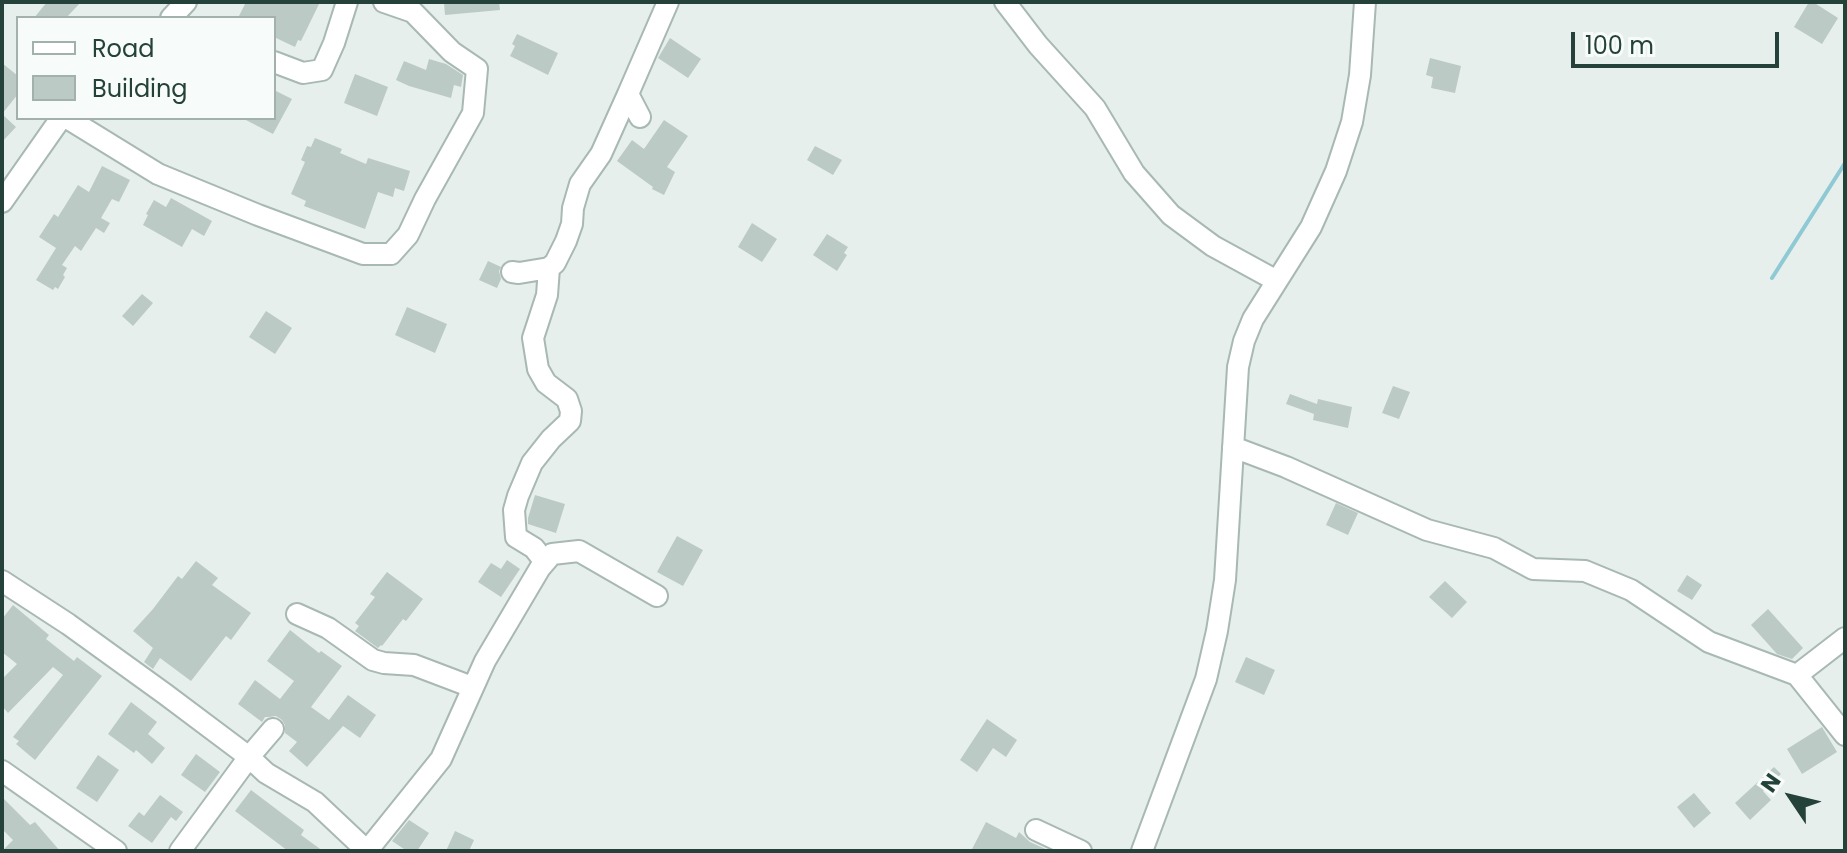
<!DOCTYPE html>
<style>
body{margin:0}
#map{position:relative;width:1847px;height:853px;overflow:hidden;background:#e6efeb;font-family:Poppins,sans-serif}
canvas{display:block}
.frame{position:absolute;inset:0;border:4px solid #24423a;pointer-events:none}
.legend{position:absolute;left:16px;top:16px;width:260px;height:104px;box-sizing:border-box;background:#f7fbf9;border:2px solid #a3b1ad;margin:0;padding:10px 14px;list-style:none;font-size:24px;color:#24423a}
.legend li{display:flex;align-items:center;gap:16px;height:40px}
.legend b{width:40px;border:2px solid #a3b1ad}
.north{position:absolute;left:1751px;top:757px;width:80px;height:80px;-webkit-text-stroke:6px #f7fbf9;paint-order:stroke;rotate:305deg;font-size:22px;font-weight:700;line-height:32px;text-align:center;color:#24423a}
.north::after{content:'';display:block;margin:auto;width:28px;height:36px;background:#24423a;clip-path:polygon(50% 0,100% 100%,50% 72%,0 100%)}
.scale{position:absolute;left:1571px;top:32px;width:208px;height:36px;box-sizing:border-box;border:4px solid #24423a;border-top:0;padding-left:10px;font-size:24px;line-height:28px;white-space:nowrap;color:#24423a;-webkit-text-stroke:6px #f7fbf9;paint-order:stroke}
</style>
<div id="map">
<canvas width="1847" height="853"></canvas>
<div class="frame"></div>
<ul class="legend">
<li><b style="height:10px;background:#fff"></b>Road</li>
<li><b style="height:22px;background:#bbcac4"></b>Building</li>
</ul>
<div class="north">N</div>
<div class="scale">100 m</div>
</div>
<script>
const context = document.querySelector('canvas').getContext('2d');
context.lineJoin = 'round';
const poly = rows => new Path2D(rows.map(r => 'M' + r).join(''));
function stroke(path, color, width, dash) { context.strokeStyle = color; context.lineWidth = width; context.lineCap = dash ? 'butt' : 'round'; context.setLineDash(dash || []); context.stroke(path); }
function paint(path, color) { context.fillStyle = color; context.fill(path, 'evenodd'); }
const stream = poly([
 [1772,278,1845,163]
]);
const building = poly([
 [47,2,81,2,66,18,34,18],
 [246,2,320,2,301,41,298,40,295,47,274,37,274,18,238,18],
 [444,2,499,2,500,10,445,15],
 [1809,2,1813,2,1838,18,1822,44,1794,27],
 [517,34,558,53,548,75,510,56,515,46,512,44],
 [670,38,701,59,688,78,658,58],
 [1430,58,1461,66,1455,93,1431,88,1433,77,1426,75],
 [429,59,446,64,463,75,461,87,454,85,451,98,409,86,396,80,404,61,426,70],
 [2,63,18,76,18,94,2,114,16,127,2,142],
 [355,74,388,87,377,116,344,103],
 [274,90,292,99,273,134,242,118,274,118],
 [664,120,688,136,667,167,675,172,664,195,652,189,653,187,617,161,632,140,644,149],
 [315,138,342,149,340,153,366,164,368,158,410,171,404,191,395,188,393,197,378,192,365,229,304,206,306,201,291,194,305,162,301,160,307,146,311,147],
 [815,146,842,160,833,175,807,160],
 [102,166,130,180,119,202,112,199,101,218,110,223,104,233,96,228,81,251,75,246,62,265,67,268,63,275,65,277,58,289,55,287,53,290,36,280,56,248,39,237,54,214,58,217,78,185,89,192],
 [171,198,212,221,204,236,192,229,182,247,143,225,148,215,146,214,154,200,166,207],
 [752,223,777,239,762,262,738,247],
 [827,234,848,247,844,253,847,255,837,271,813,255],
 [488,261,501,267,499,271,501,279,497,288,479,280],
 [142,294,153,303,133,326,122,316],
 [407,307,447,324,435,353,395,335],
 [266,311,292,328,275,354,249,337],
 [1393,386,1410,392,1399,419,1382,413],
 [1290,394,1317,404,1318,399,1352,407,1348,428,1313,420,1314,414,1286,404],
 [535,495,565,504,556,533,528,524,528,518],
 [1336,503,1358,513,1348,535,1326,525],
 [677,536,703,550,683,586,657,572],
 [507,560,520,569,501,597,478,582,491,563,501,569],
 [196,561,218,578,212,585,251,613,231,640,226,636,191,681,160,658,153,669,144,662,153,648,133,631,153,609,178,576,182,579],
 [387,572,423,599,406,621,403,619,382,646,381,645,378,648,355,631,359,626,355,623,375,597,370,594],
 [1687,575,1702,585,1692,600,1677,591],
 [1445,581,1467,602,1452,618,1429,597],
 [13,605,49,635,46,639,74,661,77,657,102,676,35,760,16,744,19,741,13,737,63,675,53,667,8,713,2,706,2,679,17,664,2,652,2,619],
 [1768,609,1803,648,1792,659,1777,654,1751,625],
 [290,630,319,653,321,651,342,666,311,707,329,720,348,695,376,715,360,738,343,726,307,767,289,751,297,742,285,733,285,725,282,720,276,716,269,717,265,717,262,722,238,704,255,680,280,699,294,681,267,661],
 [1246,657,1275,670,1264,695,1235,682],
 [131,702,157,722,148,734,165,748,152,764,136,750,134,753,108,734],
 [987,719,1017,740,1006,757,993,748,977,772,960,760],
 [1822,727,1837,752,1802,774,1787,749],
 [196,754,220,772,205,792,181,775],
 [98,755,119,770,97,802,76,788],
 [1774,767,1781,774,1763,791,1771,800,1750,820,1735,803],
 [251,790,304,830,301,835,323,851,288,851,235,811],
 [1694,793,1711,813,1694,828,1677,807],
 [160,795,183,812,176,821,171,817,152,843,128,826,139,812,144,816],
 [2,797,30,825,35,822,60,851,2,851,13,840,2,829],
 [409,820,429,833,417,851,407,851,392,841],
 [986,822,1016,838,1019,832,1030,842,1050,851,971,851],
 [455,831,474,840,469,851,446,851]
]);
const minor = poly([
 [1005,2,1038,45,1095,108,1134,173,1171,215,1213,246,1277,281],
 [171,18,186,2],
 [274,62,303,73,322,70,334,43,347,2],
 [640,117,628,94,668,2],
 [67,118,158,174,258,215,363,254,391,254,408,235,425,199,473,113,477,69,452,52,413,12,384,2],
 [2,202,61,118],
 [512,272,519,273,549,268,555,263,566,241,572,224,573,208,580,184,601,154,628,94],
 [1233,447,1286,467,1427,530,1494,548,1533,569,1585,571,1631,590,1709,642,1797,675],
 [545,562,534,548,516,537,514,510,518,496,532,463,551,439,570,421,571,411,567,399,546,383,538,369,533,338,547,295,549,268],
 [2,581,68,624,165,694,249,757,266,773,315,802,367,851],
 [297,614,328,628,373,660,384,663,414,665,472,687],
 [1845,638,1797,675,1845,735],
 [2,771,116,851],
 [1036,830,1081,851],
 [180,851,249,757,273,729],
 [367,851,441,759,485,661,540,568,552,554,579,551,657,596],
 [1142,851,1206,679,1217,631,1225,580,1238,367,1244,341,1253,319,1311,227,1336,171,1352,122,1360,75,1365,2]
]);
stroke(stream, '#8ec9d4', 4);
paint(building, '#bbcac4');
stroke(minor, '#a8b8b2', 24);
stroke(minor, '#fff', 20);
</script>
